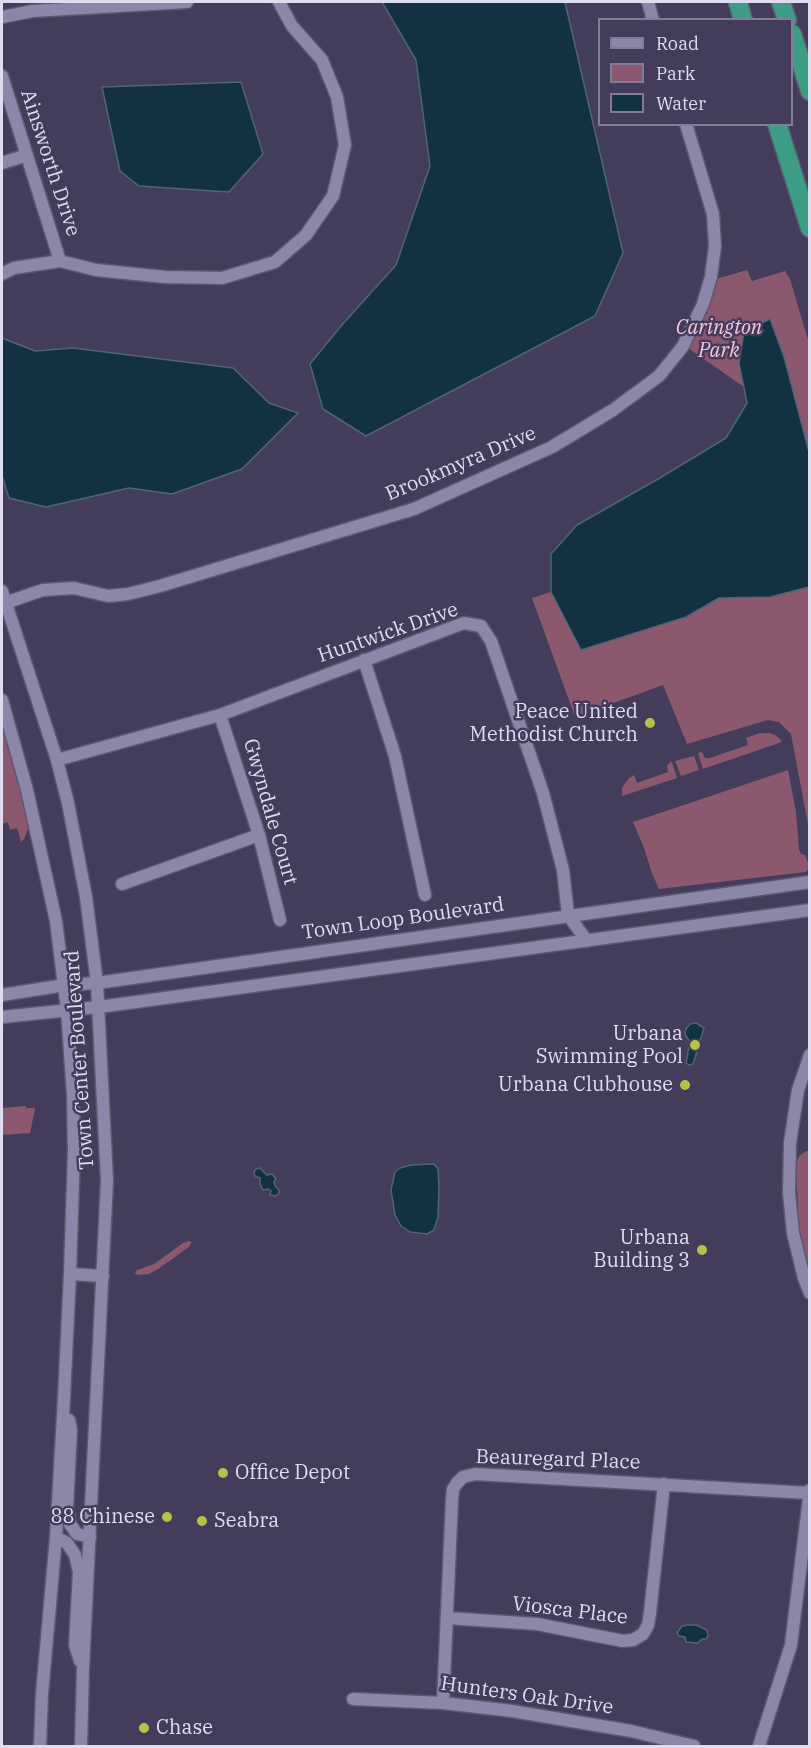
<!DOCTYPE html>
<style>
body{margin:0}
#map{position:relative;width:811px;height:1748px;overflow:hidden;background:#433d5b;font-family:"IBM Plex Serif",serif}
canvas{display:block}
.frame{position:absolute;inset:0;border:3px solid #dfdcef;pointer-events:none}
.legend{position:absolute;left:598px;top:18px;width:195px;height:108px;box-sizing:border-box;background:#433d5b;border:2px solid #817d96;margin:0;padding:8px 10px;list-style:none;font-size:18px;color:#dfdcef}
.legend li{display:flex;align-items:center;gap:12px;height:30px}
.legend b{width:30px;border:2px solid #817d96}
</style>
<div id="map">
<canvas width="811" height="1748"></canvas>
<div class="frame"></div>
<ul class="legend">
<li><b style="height:8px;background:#8c86a8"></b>Road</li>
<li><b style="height:16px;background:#8b586d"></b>Park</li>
<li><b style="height:16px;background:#123141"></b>Water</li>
</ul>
</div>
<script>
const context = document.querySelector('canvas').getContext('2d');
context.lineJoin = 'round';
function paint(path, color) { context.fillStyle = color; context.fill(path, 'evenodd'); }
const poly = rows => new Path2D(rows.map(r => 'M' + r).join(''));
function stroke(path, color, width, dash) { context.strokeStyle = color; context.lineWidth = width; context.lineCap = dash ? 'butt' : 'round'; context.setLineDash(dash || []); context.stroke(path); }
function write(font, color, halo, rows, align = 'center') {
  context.font = font + ' "IBM Plex Serif",serif'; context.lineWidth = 5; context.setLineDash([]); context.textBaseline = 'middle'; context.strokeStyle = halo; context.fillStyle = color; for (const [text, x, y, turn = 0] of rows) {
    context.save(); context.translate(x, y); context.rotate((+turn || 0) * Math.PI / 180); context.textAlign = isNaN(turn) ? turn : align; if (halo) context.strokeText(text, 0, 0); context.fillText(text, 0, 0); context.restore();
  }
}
const green = poly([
 [747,270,752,281,785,271,790,279,809,343,809,457,739,363,744,387,688,348,698,331,707,309,716,279],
 [809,587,809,830,791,734,779,722,768,720,687,744,663,685,575,717,532,598,551,592,581,650,686,617,718,598,770,597],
 [2,721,28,819,28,829,24,839,21,842,17,828,10,830,8,822,2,824],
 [760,733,769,733,775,735,780,739,782,742,703,769,698,753,702,752,705,758,710,758,748,745,746,738],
 [694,756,699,770,681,776,675,761],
 [672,762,677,778,622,796,622,788,629,778,634,775,637,783,668,772,667,766,669,763],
 [788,770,796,812,799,849,801,854,805,855,808,863,809,868,806,872,659,889,652,873,644,848,633,822],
 [26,1106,26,1108,34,1108,35,1109,30,1133,2,1135,2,1108],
 [807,1151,810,1151,809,1269,799,1231,796,1162,800,1155],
 [189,1241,192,1242,189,1247,158,1269,149,1274,138,1275,135,1273,137,1270,154,1264,183,1243]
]);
const water = poly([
 [382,2,565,2,623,253,595,316,366,436,323,409,310,364,341,326,396,265,430,166,416,60,382,2],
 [241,82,263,154,229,192,139,186,120,171,102,87,241,82],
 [770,319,784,357,809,452,809,587,770,597,719,598,686,617,581,650,551,592,551,554,577,525,658,479,726,438,747,403,739,363,744,332,770,319],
 [2,338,35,351,73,348,233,368,269,403,298,413,242,469,172,494,129,488,46,507,9,498,2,476,2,338],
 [696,1023,704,1028,693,1064,689,1065,686,1063,690,1042,685,1034,686,1029,690,1024,696,1023],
 [434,1164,438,1169,439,1188,438,1217,434,1230,427,1234,410,1232,401,1226,395,1215,391,1190,395,1172,400,1168,411,1165,434,1164],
 [260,1168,267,1175,272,1174,276,1179,274,1182,275,1186,279,1190,279,1193,276,1196,270,1195,271,1191,268,1189,263,1190,260,1184,260,1178,255,1176,254,1172,256,1169,260,1168],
 [688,1625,696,1625,707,1630,708,1636,706,1639,702,1639,698,1643,686,1642,685,1637,679,1636,677,1633,682,1626,688,1625]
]);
const minor = poly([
 [648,2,653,20],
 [2,17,33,11,187,2],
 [2,76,60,261],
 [2,163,27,155],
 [2,274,14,268,60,261,96,270,165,277,222,278,275,262,306,235,333,196,345,145,337,97,322,60,292,26,279,2],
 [2,591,57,760,68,803,86,897,97,983,107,1181,83,1668,81,1746],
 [2,604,43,590,74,588,108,596,128,594,160,586,414,509,552,447,613,410,659,376,683,346,703,304,711,277,715,246,713,214,686,124],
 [364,660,395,756,425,895],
 [2,700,27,790,56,921,67,1010,73,1095,74,1151,70,1274,64,1398,56,1537,42,1694,40,1746],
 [220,715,259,835,280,920],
 [57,760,220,715,464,623,481,626,491,641,543,793,563,870,568,915,587,941],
 [122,884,259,835],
 [2,995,65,985,97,983,810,882],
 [2,1017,99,1007,810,910],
 [810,1055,798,1090,790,1143,789,1193,793,1233,804,1278,810,1293],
 [70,1274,103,1276],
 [69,1420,71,1430,67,1508,70,1524,77,1534,90,1537],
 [56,1537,67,1543,75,1555,79,1572,75,1645,80,1661],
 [447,1618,537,1624,623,1641,633,1640,643,1634,648,1625,650,1613,664,1484],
 [353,1699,443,1703,512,1711,631,1731,694,1746],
 [443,1703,452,1499,453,1489,457,1483,463,1477,475,1474,809,1493],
 [759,1746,791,1645,810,1490]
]);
const highway = poly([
 [738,2,743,20],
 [781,2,787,20],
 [792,34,810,91],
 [777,124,810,228]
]);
const markers = [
 [650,723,6,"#b8c147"],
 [695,1045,6,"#b8c147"],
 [685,1085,6,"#b8c147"],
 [702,1250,6,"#b8c147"],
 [223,1473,6,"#b8c147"],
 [167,1517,6,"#b8c147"],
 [202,1521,6,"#b8c147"],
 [144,1728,6,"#b8c147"]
];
const streetNames = [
 ["Ainsworth Drive",50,163,72],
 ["Brookmyra Drive",461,464,-23],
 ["Huntwick Drive",388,633,-19],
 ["Gwyndale Court",270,812,74],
 ["Town Loop Boulevard",403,919,-8],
 ["Town Center Boulevard",80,1060,-94],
 ["Beauregard Place",558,1460,2],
 ["Viosca Place",570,1611,7],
 ["Hunters Oak Drive",527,1696,8]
];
const parkNames = [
 ["Carington",719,328],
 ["Park",719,351]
];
const poiNames = [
 ["Peace United",638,712],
 ["Methodist Church",638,735],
 ["Urbana",683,1034],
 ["Swimming Pool",683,1057],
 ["Urbana Clubhouse",673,1085],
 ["Urbana",690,1238],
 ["Building 3",690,1261],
 ["Office Depot",235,1473,"left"],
 ["88 Chinese",155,1517],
 ["Seabra",214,1521,"left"],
 ["Chase",156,1728,"left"]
];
paint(green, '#8b586d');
paint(water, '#123141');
stroke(water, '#506475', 1.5);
stroke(minor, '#5d5870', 15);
stroke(highway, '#5d5870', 21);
stroke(minor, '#8c86a8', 12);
stroke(highway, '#3c9d84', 18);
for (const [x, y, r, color] of markers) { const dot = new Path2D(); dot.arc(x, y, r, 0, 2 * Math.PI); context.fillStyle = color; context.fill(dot); stroke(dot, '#433d5b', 2); }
write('20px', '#dfdcef', '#433d5b', streetNames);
write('italic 20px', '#f5c6d9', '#433d5b', parkNames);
write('20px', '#dfdcef', '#433d5b', poiNames, 'right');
</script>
